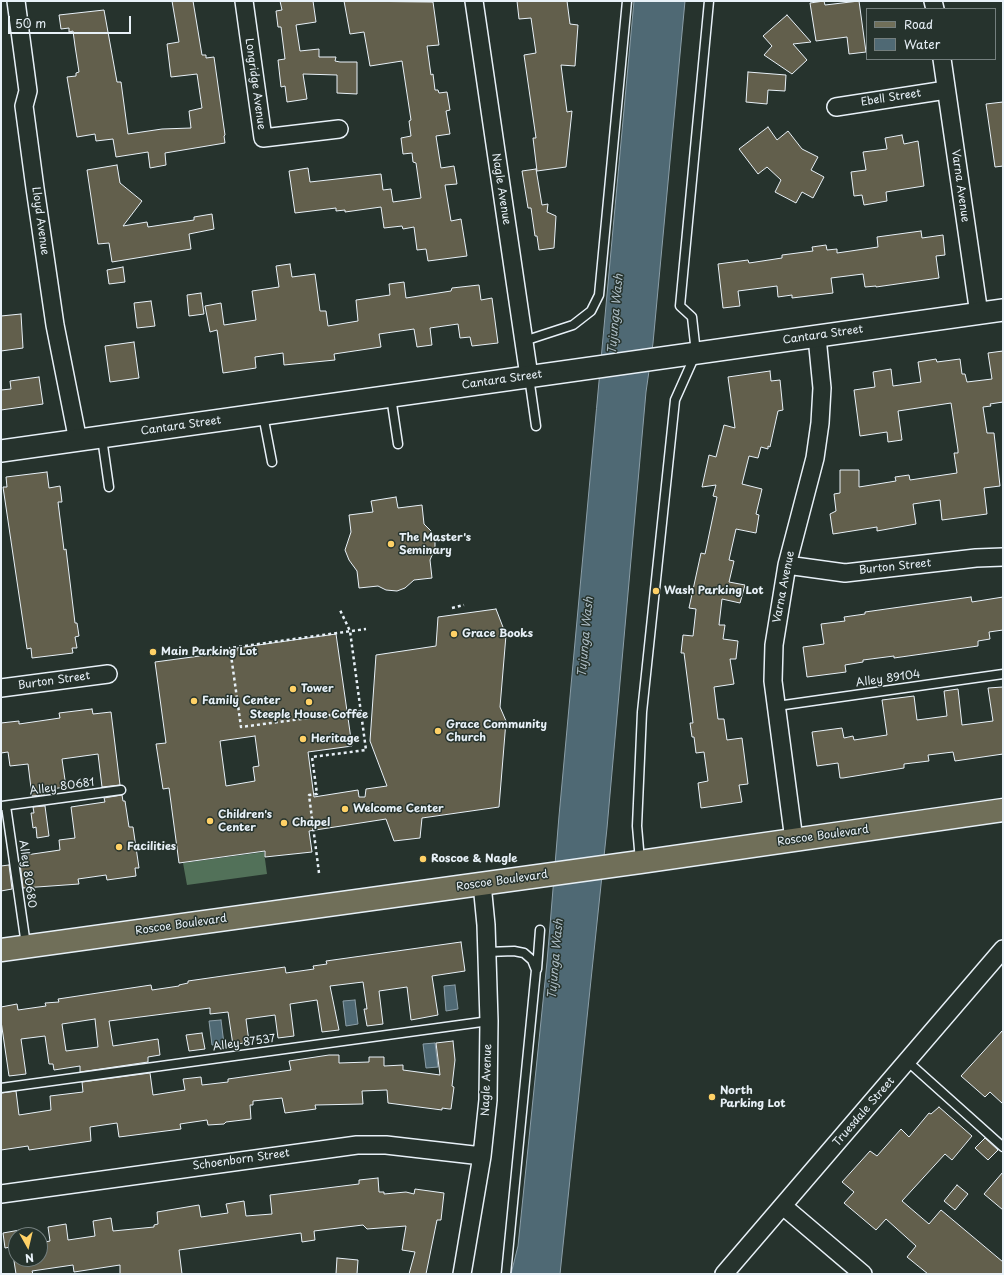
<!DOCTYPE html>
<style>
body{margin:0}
#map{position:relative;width:1004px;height:1275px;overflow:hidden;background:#26332d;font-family:"Playpen Sans",sans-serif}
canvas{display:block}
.frame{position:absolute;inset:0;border:2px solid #e8f1f8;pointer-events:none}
.legend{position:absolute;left:866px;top:8px;width:130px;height:52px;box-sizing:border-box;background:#26332d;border:1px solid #747f7e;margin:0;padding:5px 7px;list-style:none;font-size:12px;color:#e8f1f8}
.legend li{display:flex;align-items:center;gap:8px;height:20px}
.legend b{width:20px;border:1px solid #747f7e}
.north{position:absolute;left:8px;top:1227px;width:40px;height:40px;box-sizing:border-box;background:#26332d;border:1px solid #747f7e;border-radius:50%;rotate:172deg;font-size:11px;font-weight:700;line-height:16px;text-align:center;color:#e8f1f8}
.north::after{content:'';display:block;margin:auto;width:14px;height:18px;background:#ffd166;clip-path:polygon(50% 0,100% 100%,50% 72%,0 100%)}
.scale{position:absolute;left:8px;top:16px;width:123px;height:18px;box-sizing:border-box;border:2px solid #e8f1f8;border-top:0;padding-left:5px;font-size:12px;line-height:14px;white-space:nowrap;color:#e8f1f8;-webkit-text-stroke:3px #26332d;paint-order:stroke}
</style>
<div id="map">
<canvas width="1004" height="1275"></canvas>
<div class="frame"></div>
<ul class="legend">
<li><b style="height:5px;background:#706f59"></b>Road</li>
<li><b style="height:11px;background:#4f6974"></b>Water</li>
</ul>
<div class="north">N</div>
<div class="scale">50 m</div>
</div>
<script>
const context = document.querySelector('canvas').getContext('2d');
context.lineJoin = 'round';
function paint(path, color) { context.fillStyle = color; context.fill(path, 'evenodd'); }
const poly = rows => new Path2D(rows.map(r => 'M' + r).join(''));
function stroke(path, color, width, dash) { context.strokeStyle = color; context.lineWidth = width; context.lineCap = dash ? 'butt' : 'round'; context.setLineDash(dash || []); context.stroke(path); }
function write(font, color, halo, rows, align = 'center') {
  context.font = font + ' "Playpen Sans",sans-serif'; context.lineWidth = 3; context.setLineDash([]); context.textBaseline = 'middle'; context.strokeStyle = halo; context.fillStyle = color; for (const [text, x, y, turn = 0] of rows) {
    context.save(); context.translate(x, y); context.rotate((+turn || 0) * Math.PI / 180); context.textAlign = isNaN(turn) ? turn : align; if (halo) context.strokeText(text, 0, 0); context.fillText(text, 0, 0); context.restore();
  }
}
const green = poly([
 [264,852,267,874,187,885,183,863]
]);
const water = poly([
 [634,1,685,1,653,343,646,392,607,828,560,1274,511,1274,518,1246,547,962,559,816,634,1],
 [455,985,458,1009,446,1011,444,986,455,985],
 [355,1000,358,1024,346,1026,343,1001,355,1000],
 [221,1020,224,1044,212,1045,209,1021,221,1020],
 [435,1043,438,1067,426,1068,423,1044,435,1043]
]);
const building = poly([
 [172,1,193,1,202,55,206,55,206,58,214,57,225,135,224,136,225,143,165,153,166,165,150,168,148,152,116,157,113,139,96,141,95,134,77,137,67,77,76,76,76,73,79,72,75,46,73,31,69,32,69,28,61,29,59,15,104,10,117,82,121,82,128,134,162,129,191,128,189,111,202,108,197,74,171,77,167,44,179,42,172,1],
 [280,1,313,1,316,22,296,25,300,51,319,49,319,57,336,57,335,61,340,62,357,62,357,94,337,93,337,75,303,74,307,99,287,102,285,86,281,87,278,60,285,59,281,27,278,27,276,11,282,10,280,1],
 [344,1,433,2,439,45,427,46,431,75,433,74,435,90,438,90,439,93,447,92,450,110,446,111,450,134,436,136,441,168,454,166,457,184,445,185,451,221,461,219,467,256,428,261,426,249,417,250,414,227,403,229,402,226,384,228,381,207,345,212,345,210,336,211,336,208,295,213,289,171,308,168,310,182,381,174,383,190,391,189,393,202,421,198,416,163,413,162,412,153,403,154,401,138,411,136,409,121,411,120,402,61,370,66,364,32,350,34,344,1],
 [517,1,567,1,570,24,578,25,575,66,561,65,567,112,572,111,566,167,537,171,533,138,536,138,524,55,536,53,531,18,519,19,517,1],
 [824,1,825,5,859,1,866,52,849,54,847,37,816,41,810,3,824,1],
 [787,15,811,42,793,44,807,60,792,74,764,55,772,46,763,36,787,15],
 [748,72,786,75,785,91,768,90,767,104,746,102,748,72],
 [1003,102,1003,166,995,167,986,104,1003,102],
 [768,127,777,140,788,131,802,149,818,157,811,170,824,177,813,198,802,192,796,203,775,192,781,180,767,167,758,174,739,149,768,127],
 [902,135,904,144,918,141,924,186,886,192,887,201,864,205,862,195,854,196,851,172,866,170,863,152,887,149,885,138,902,135],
 [117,165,120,183,142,201,123,226,147,222,148,227,194,220,194,217,212,214,214,229,189,234,191,249,112,262,109,243,98,244,87,170,117,165],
 [536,169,542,205,548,204,547,212,556,216,554,248,539,250,537,236,535,236,531,208,528,208,522,171,536,169],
 [921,231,922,238,943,235,945,255,936,256,939,278,876,287,876,286,865,287,863,274,831,278,833,293,792,298,792,295,778,297,777,286,738,291,740,306,723,308,718,264,748,260,749,263,782,258,782,255,813,251,812,247,826,245,827,250,837,249,837,253,878,247,877,237,921,231],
 [290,264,292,277,315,274,320,311,326,311,328,326,358,321,356,300,390,295,389,284,404,282,406,298,451,291,452,288,479,285,481,300,492,298,498,343,472,346,470,337,460,338,458,324,430,328,432,345,417,347,414,329,379,334,381,347,334,354,335,360,284,365,283,353,255,357,256,368,223,373,217,330,210,332,205,306,221,303,224,325,256,320,252,291,279,287,276,266,290,264],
 [123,267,125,282,109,284,107,270,123,267],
 [201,293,204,314,189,316,187,295,201,293],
 [151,301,155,326,137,328,134,303,151,301],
 [21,314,23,348,1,351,1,316,21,314],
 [134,342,139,378,110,382,105,346,134,342],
 [1003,351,1003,402,990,404,991,406,983,407,987,433,994,433,1000,486,984,488,987,514,942,520,940,500,913,504,916,524,877,531,877,527,833,534,830,514,836,511,834,494,840,493,840,470,859,470,859,487,896,481,895,477,909,475,910,480,957,473,954,453,958,453,958,450,951,403,898,411,902,440,888,442,887,432,860,436,854,390,875,387,873,372,891,369,893,386,921,382,918,362,936,359,937,362,960,359,962,374,965,374,967,382,992,379,988,353,1003,351],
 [770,371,771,381,780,380,783,410,778,411,770,447,768,446,768,449,761,447,758,458,749,456,742,484,762,489,756,514,759,515,756,533,736,529,729,560,734,561,729,582,745,585,740,603,722,599,719,625,725,625,723,639,738,641,736,659,730,659,734,684,714,687,718,719,724,719,727,740,742,738,748,784,739,785,742,802,701,808,698,783,708,781,704,752,696,753,694,737,692,737,690,723,693,723,684,653,681,653,683,635,693,636,696,609,689,608,701,553,705,554,717,497,713,496,716,485,702,487,709,455,716,457,724,425,735,428,728,377,770,371],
 [39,377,43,404,1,410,1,390,11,389,10,381,39,377],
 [47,472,49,488,60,486,62,502,58,502,64,550,66,549,75,623,77,623,79,636,75,637,77,648,72,648,73,653,32,658,31,648,27,649,3,487,7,487,6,477,47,472],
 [396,497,398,508,422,505,424,524,432,532,435,540,435,548,430,560,432,578,414,580,405,588,397,591,386,590,378,586,359,588,357,571,349,560,345,550,351,532,349,515,373,512,371,501,396,497],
 [971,597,972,602,1003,597,1003,630,989,632,990,639,978,641,978,646,894,658,894,656,863,660,863,662,845,665,846,672,807,677,803,647,824,644,821,624,845,621,844,617,865,614,865,612,971,597],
 [496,609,506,635,500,707,506,721,499,807,422,818,420,838,394,841,386,819,309,831,312,852,265,857,265,851,179,863,169,788,163,789,156,744,166,743,155,662,237,651,237,648,336,634,352,746,308,752,314,797,358,790,359,797,365,797,366,789,387,786,370,741,376,655,436,646,438,617,496,609],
 [255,736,259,766,253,767,255,781,226,786,220,741,255,736],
 [1003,687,1003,754,955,761,953,752,928,755,929,761,904,764,904,768,843,778,840,778,838,763,817,766,812,732,842,728,844,738,853,736,854,740,887,735,882,700,914,696,917,720,947,716,944,691,958,689,962,725,993,721,988,688,1003,687],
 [92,709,93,714,111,712,120,785,102,787,98,754,62,759,66,787,43,790,44,795,32,796,28,764,10,766,8,752,1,753,1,723,19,721,19,724,60,718,59,713,92,709],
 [122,795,123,801,125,801,129,827,133,827,139,868,135,868,136,876,107,880,106,875,78,879,79,884,23,888,20,863,27,862,26,855,60,850,59,840,75,838,71,807,105,802,104,798,122,795],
 [45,806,49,836,37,838,36,827,33,828,31,813,34,813,33,807,45,806],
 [9,865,12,889,1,891,1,866,9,865],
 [461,942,465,971,432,976,438,1015,411,1020,407,987,379,991,383,1024,367,1026,364,1009,367,1009,363,982,330,986,339,1030,322,1032,317,1000,290,1004,294,1036,278,1038,275,1015,246,1019,249,1042,233,1045,228,1012,210,1014,210,1008,109,1021,113,1046,158,1039,160,1055,148,1057,148,1062,80,1072,80,1066,54,1070,53,1064,49,1064,45,1036,21,1039,26,1074,9,1076,1,1021,1,1007,17,1004,18,1010,46,1006,45,1003,59,1002,58,999,151,985,152,990,179,986,179,985,188,983,188,981,285,967,286,973,314,969,313,966,327,964,326,961,461,942],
 [95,1019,98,1047,66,1051,62,1024,95,1019],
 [1003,1030,1003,1104,990,1092,985,1097,961,1076,1003,1030],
 [202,1033,205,1049,189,1051,186,1035,202,1033],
 [453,1041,455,1060,452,1086,454,1087,451,1109,449,1109,442,1108,442,1110,388,1103,387,1090,362,1091,363,1104,315,1105,316,1109,285,1113,282,1098,253,1101,253,1105,250,1105,251,1119,226,1122,224,1124,208,1125,207,1120,180,1124,181,1129,119,1137,117,1123,90,1127,91,1141,29,1150,28,1146,1,1150,1,1093,16,1091,19,1115,51,1110,50,1096,83,1092,82,1082,150,1073,153,1095,185,1090,183,1079,201,1077,202,1085,228,1082,228,1079,291,1070,289,1061,329,1055,339,1055,339,1063,369,1062,369,1057,384,1057,384,1066,403,1065,403,1070,440,1075,436,1043,453,1041],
 [939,1107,972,1136,952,1160,945,1154,902,1201,929,1224,941,1210,1003,1262,1003,1274,928,1274,907,1257,916,1246,886,1219,876,1230,844,1203,854,1192,842,1182,870,1151,877,1156,901,1129,909,1137,929,1113,931,1114,939,1107],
 [985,1138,998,1150,988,1160,975,1148,985,1138],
 [1003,1172,1003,1210,984,1194,1003,1172],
 [378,1178,379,1192,384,1192,384,1194,406,1192,414,1194,415,1189,444,1193,441,1220,437,1220,426,1274,409,1274,415,1252,402,1250,406,1226,367,1229,363,1225,314,1231,315,1240,302,1242,301,1233,179,1250,182,1274,120,1274,120,1265,74,1272,73,1265,32,1271,33,1274,16,1274,12,1248,16,1247,16,1259,40,1259,40,1243,50,1241,48,1227,66,1224,68,1240,95,1236,93,1221,111,1218,113,1231,154,1227,154,1225,158,1224,157,1212,199,1205,201,1217,228,1213,226,1204,244,1201,246,1216,272,1214,270,1195,359,1184,359,1180,378,1178],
 [957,1185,968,1194,955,1210,944,1201,957,1185],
 [20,1230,21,1235,16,1235,16,1246,5,1248,3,1233,20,1230],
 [337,1258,358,1260,357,1274,336,1274,337,1258]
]);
const path = poly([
 [452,608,464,605],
 [361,711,241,727,230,648,366,629],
 [319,873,309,795,317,794,312,757,366,750,350,631,340,610]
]);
const service = poly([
 [524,341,573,325,591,311,599,295,627,1],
 [529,377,536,426],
 [391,397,398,444],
 [263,415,272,462],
 [102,438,109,487],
 [777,706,1003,674],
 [2,806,121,790],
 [6,806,26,945],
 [640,861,637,826,642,712,675,400,696,353,692,317,680,306,709,1],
 [487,952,514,951,524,953,532,960,536,970,506,1274],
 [537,969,540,930],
 [907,1061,1003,1147],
 [1,1088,489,1021]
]);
const minor = poly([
 [16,1,28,91,24,106,35,188,55,325,78,441],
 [244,1,263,138,339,129],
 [474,1,529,376],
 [933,1,935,9],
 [942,59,979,314],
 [836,107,946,90],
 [787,565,845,573,976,558,1003,557],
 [1,688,108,674],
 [794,840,773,681,774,645,787,565,815,458,820,423,822,388,817,337],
 [1,1194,357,1145,386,1145,482,1156],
 [783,1206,863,1274],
 [462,1274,482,1156,488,1100,489,1021,486,925,482,884],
 [724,1274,1003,949]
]);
const tertiary = poly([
 [1,451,1003,310]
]);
const primary = poly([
 [1,950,640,862,1003,810]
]);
const markers = [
 [391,544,4,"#ffd166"],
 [656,591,4,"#ffd166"],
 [454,634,4,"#ffd166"],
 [153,652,4,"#ffd166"],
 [293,689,4,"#ffd166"],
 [194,701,4,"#ffd166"],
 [309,702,4,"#ffd166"],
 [438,731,4,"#ffd166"],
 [303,739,4,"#ffd166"],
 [345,809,4,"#ffd166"],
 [210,821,4,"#ffd166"],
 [284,823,4,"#ffd166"],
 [119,847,4,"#ffd166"],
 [423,859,4,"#ffd166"],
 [712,1097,4,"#ffd166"]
];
const streetNames = [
 ["Longridge Avenue",255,84,82],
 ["Ebell Street",891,98,-9],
 ["Varna Avenue",960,186,82],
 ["Nagle Avenue",501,189,81],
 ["Lloyd Avenue",40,221,82],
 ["Cantara Street",823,335,-8],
 ["Cantara Street",502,380,-8],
 ["Cantara Street",181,426,-8],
 ["Burton Street",895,567,-6],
 ["Varna Avenue",784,587,-79],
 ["Alley 89104",888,679,-8],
 ["Burton Street",54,681,-8],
 ["Alley 80681",62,787,-8],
 ["Roscoe Boulevard",823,836,-8],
 ["Alley 80680",27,874,82],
 ["Roscoe Boulevard",502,881,-8],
 ["Roscoe Boulevard",181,925,-8],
 ["Alley 87537",244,1043,-8],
 ["Nagle Avenue",487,1080,-88],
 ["Truesdale Street",864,1112,-49],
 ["Schoenborn Street",241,1160,-8]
];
const poiNames = [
 ["The Master's",399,538],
 ["Seminary",399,551],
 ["Wash Parking Lot",664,591],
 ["Grace Books",462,634],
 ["Main Parking Lot",161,652],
 ["Tower",301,689],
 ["Family Center",202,701],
 ["Steeple House Coffee",309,715,"center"],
 ["Grace Community",446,725],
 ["Church",446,738],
 ["Heritage",311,739],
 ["Welcome Center",353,809],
 ["Children's",218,815],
 ["Center",218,828],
 ["Chapel",292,823],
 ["Facilities",127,847],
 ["Roscoe & Nagle",431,859],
 ["North",720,1091],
 ["Parking Lot",720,1104]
];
const waterNames = [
 ["Tujunga Wash",616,314,-85],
 ["Tujunga Wash",586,637,-85],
 ["Tujunga Wash",556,959,-85]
];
paint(green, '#527159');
paint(water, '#4f6974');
stroke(water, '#8c9fa9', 1);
paint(building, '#625f4c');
stroke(building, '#e8f1f8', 1);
stroke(service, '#e8f1f8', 11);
stroke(minor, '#e8f1f8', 20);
stroke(tertiary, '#e8f1f8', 24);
stroke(primary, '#e8f1f8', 25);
stroke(path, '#e8f1f8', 2.5, [3, 3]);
stroke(service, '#26332d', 8);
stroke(minor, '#26332d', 17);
stroke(tertiary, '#26332d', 21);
stroke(primary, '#706f59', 22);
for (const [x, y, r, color] of markers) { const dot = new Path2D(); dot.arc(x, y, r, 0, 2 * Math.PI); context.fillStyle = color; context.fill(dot); stroke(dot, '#26332d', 1.5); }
write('11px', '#e8f1f8', '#26332d', streetNames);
write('bold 11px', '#e8f1f8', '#26332d', poiNames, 'left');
write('italic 12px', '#abbbc3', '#26332d', waterNames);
</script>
